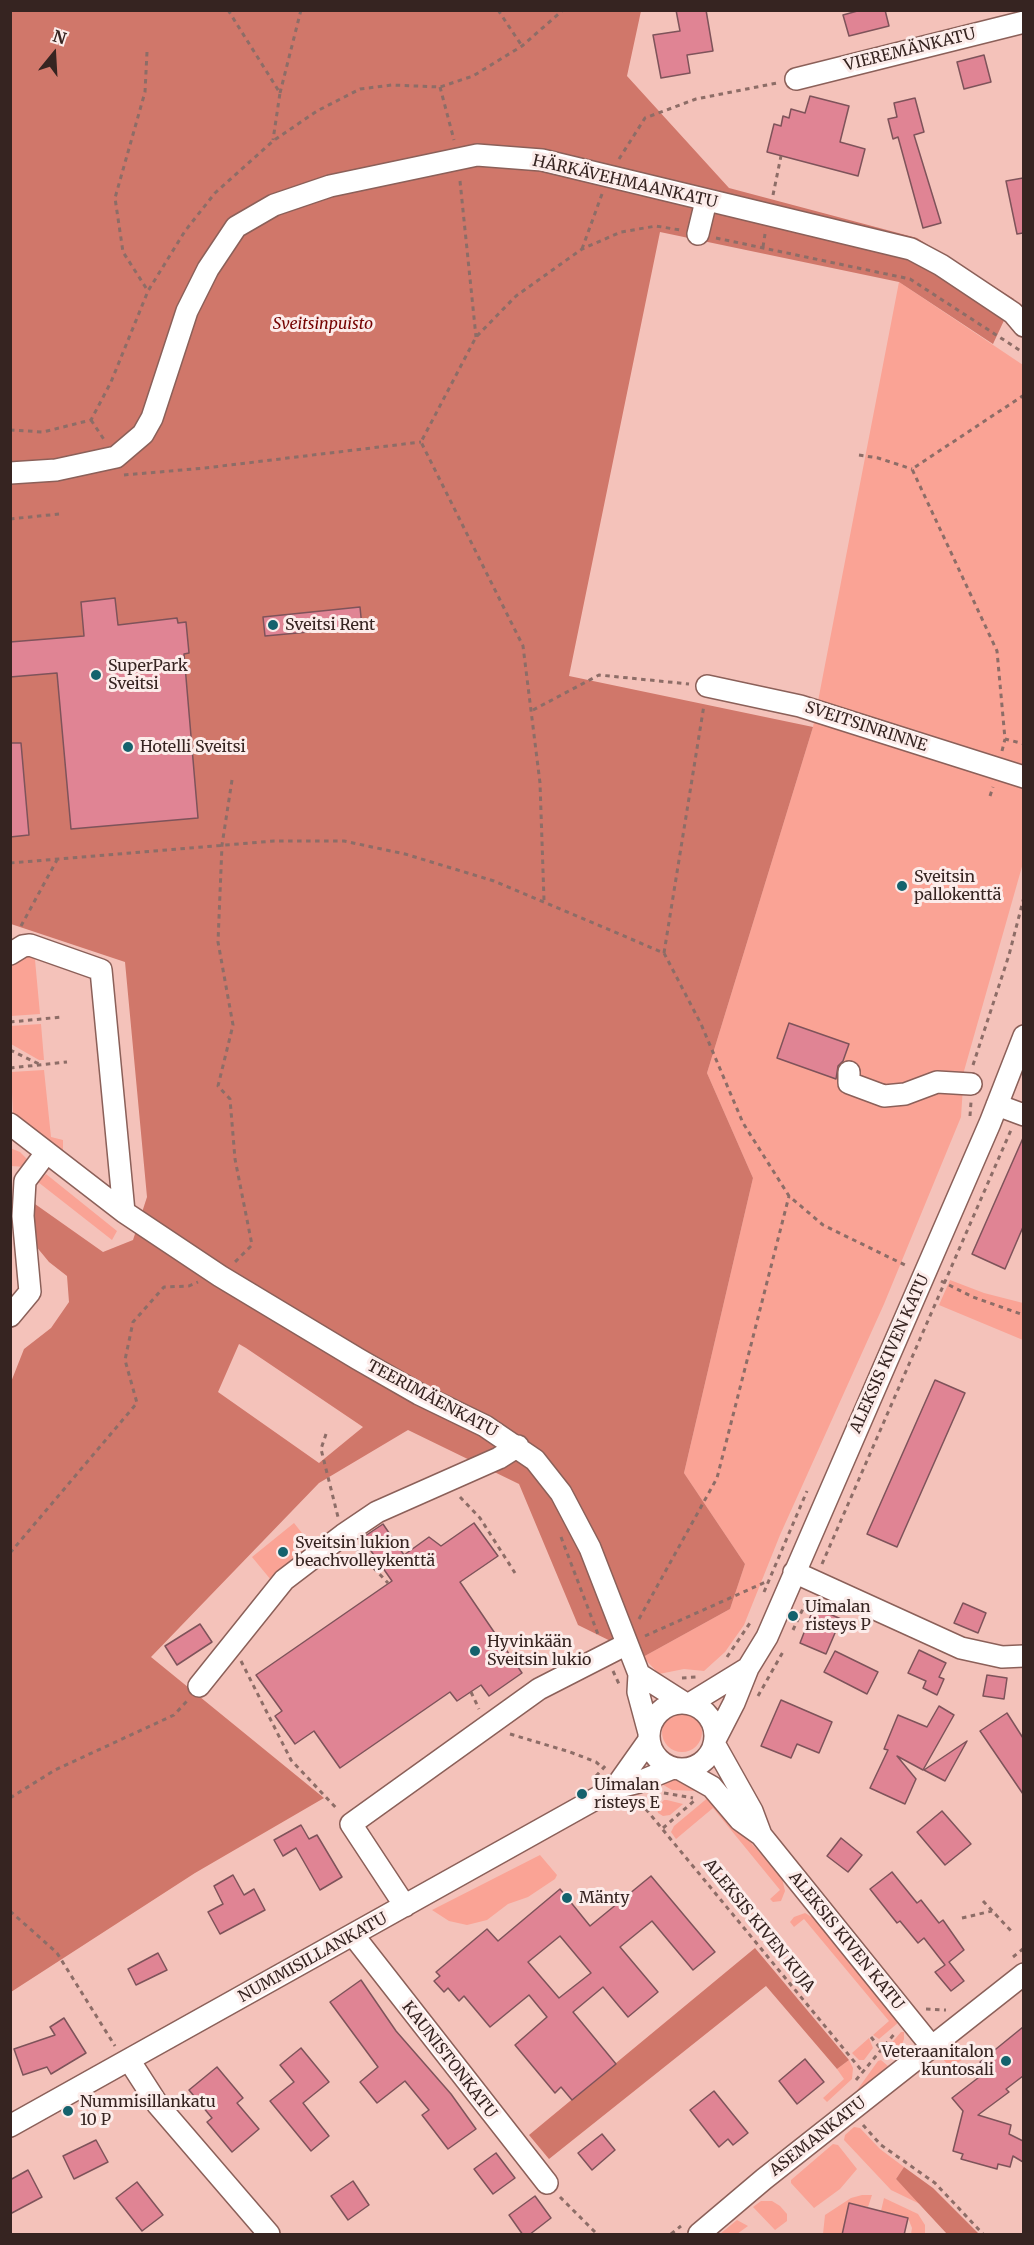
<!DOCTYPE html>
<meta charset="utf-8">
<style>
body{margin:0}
#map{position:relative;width:1034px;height:2245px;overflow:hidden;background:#f4c2ba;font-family:Merriweather,serif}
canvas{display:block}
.frame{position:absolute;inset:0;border:12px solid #362421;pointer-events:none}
.north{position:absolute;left:24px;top:24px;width:60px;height:60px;-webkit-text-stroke:4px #fcecea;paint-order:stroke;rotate:18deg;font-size:16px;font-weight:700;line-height:24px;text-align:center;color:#362421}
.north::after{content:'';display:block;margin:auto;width:21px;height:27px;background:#362421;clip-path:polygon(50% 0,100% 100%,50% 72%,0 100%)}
</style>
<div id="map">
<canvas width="1034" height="2245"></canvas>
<div class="frame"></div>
<div class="north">N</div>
</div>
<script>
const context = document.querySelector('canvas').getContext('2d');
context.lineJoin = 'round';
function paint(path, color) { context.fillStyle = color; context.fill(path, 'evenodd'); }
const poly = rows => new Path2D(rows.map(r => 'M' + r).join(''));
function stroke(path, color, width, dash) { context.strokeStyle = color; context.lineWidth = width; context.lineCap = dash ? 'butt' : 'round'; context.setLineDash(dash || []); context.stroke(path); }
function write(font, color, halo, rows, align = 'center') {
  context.font = font + ' Merriweather,serif'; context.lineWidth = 6; context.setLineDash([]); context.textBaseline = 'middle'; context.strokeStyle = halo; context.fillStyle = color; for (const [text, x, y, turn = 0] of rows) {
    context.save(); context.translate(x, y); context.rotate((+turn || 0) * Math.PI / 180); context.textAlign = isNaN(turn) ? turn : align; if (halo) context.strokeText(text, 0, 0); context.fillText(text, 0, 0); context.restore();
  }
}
const green = poly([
 [899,282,1023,365,1023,863,964,1071,961,1117,884,1304,780,1535,744,1625,725,1652,704,1671,684,1669,659,1674,643,1657,730,1609,745,1564,684,1473,753,1178,707,1073,813,727],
 [26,955,34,957,35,960,40,1014,11,1016,11,965],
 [41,1024,44,1060,39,1060,11,1044,10,1026],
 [44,1070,51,1137,63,1140,63,1154,17,1120,13,1113,11,1072],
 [10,1148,20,1152,30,1162,26,1167,11,1166],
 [46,1174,117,1231,112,1240,38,1182],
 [950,1280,984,1293,1023,1303,1023,1340,939,1305],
 [294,1523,313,1547,271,1580,252,1557],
 '662 1732a20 20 0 1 1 40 0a20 20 0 1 1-40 0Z',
 [679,1777,698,1791,672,1790,660,1783],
 [710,1796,782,1878,785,1891,781,1901,773,1902,770,1899,780,1890,713,1808,676,1839,671,1832,674,1826],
 [664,1800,667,1800,683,1804,670,1815,663,1816,658,1813,657,1807],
 [540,1855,557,1875,555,1879,528,1897,508,1904,487,1920,467,1925,449,1921,432,1910],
 [805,1913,815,1919,899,2022,879,2039,873,2035,889,2021,804,1919,794,1927,790,1922,794,1917],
 [901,2032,904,2032,904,2039,896,2060,889,2046],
 [869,2038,873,2048,864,2060,859,2060,852,2053],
 [959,2044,967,2056,951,2068,942,2058],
 [849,2060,853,2068,852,2079,827,2102,823,2098,844,2079,837,2069],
 [881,2060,888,2066,855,2093,878,2061],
 [854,2127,860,2128,880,2149,904,2167,896,2179,922,2205,891,2190,844,2140,845,2135],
 [833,2144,838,2145,857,2169,840,2189,814,2208,791,2183,791,2180],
 [862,2195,872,2195,868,2207,849,2203,842,2234,823,2234,825,2215,851,2198],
 [884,2198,918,2214,925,2225,925,2234,911,2234,912,2228,908,2218,881,2211],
 [761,2201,772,2201,780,2206,787,2214,787,2221,775,2230,753,2207],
 [737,2220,748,2226,737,2234,720,2234]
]);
const forest = poly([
 [11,11,641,11,627,76,729,188,917,238,1014,299,993,344,899,282,660,232,569,676,813,727,707,1073,753,1178,684,1473,745,1564,730,1609,643,1657,578,1625,519,1484,408,1430,319,1483,151,1657,324,1798,195,1873,11,1992,11,1382,24,1349,51,1328,69,1302,67,1276,49,1262,35,1245,32,1225,35,1204,103,1252,133,1240,147,1197,125,962,11,924],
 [239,1344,246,1348,363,1427,319,1463,218,1392],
 [755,1948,849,2060,837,2069,766,1986,549,2159,529,2135],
 [904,2167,933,2188,979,2234,947,2234,896,2179]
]);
const building = poly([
 [676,10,706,10,713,51,687,55,690,73,661,78,653,35,680,31,676,10],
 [861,10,885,10,889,26,849,36,843,15,861,10],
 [984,55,991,82,964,89,957,62,984,55],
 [810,96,849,106,840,142,865,149,858,176,767,152,774,124,781,126,783,116,789,118,791,109,805,113,810,96],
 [915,98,924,132,914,135,941,223,923,228,898,137,893,139,888,119,897,117,894,103,915,98],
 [1023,178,1023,233,1017,234,1006,181,1023,178],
 [115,598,118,625,177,618,178,623,186,622,189,653,184,654,198,818,71,829,57,673,10,677,10,642,84,636,81,602,115,598],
 [360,607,362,627,265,636,263,617,360,607],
 [10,743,21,743,29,835,10,837,10,743],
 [789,1023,849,1044,843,1061,838,1066,836,1079,777,1058,789,1023],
 [1023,1138,1023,1227,1005,1269,972,1254,1023,1138],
 [935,1380,965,1393,897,1547,867,1534,935,1380],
 [474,1523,498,1556,460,1582,522,1673,489,1696,481,1685,457,1701,450,1692,340,1768,314,1731,295,1744,275,1716,282,1711,256,1675,392,1581,362,1538,383,1524,404,1555,429,1537,441,1546,474,1523],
 [963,1603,986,1613,978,1633,954,1623,963,1603],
 [814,1607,841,1619,826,1654,800,1643,814,1607],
 [200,1624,212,1642,177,1665,165,1646,200,1624],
 [919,1650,946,1663,939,1677,944,1679,937,1695,923,1688,926,1681,908,1673,919,1650],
 [835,1651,878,1672,867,1694,824,1672,835,1651],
 [987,1675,1007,1678,1004,1699,983,1696,987,1675],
 [781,1700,832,1722,819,1753,797,1744,791,1758,761,1746,781,1700],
 [939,1706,954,1715,923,1770,897,1756,916,1779,905,1804,870,1788,888,1750,884,1749,898,1715,927,1727,939,1706],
 [1007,1713,1023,1738,1023,1794,980,1731,1007,1713],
 [967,1741,945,1781,924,1770,967,1741],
 [942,1811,971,1844,945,1865,917,1832,942,1811],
 [301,1825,309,1839,317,1835,342,1877,320,1890,296,1848,283,1856,274,1840,301,1825],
 [841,1838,862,1855,848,1872,827,1856,841,1838],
 [892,1872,917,1903,921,1900,939,1923,943,1920,964,1950,949,1962,964,1981,951,1991,935,1972,945,1965,924,1938,918,1943,900,1921,897,1923,870,1889,892,1872],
 [233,1875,244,1895,254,1889,265,1910,220,1934,208,1912,223,1904,214,1886,233,1875],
 [651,1876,715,1952,693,1970,652,1921,620,1947,658,1992,628,2017,603,1987,573,2012,616,2064,572,2100,561,2087,555,2093,515,2045,547,2017,529,1995,490,2027,464,1996,459,2001,448,1988,444,1992,434,1981,440,1976,436,1972,487,1929,498,1941,560,1889,590,1926,651,1876],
 [560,1936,591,1973,559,1998,528,1962,560,1936],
 [158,1953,167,1970,136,1985,128,1969,158,1953],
 [361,1980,396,2031,451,2094,476,2129,448,2149,422,2115,429,2110,405,2081,377,2103,360,2082,378,2067,330,2002,361,1980],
 [64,2018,86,2053,51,2074,47,2067,23,2075,14,2049,55,2035,50,2027,64,2018],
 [1023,2027,1023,2076,1006,2089,1009,2092,978,2115,1011,2125,1009,2134,1023,2141,1023,2162,1013,2156,1010,2167,998,2164,997,2169,961,2159,963,2154,953,2151,963,2111,952,2098,987,2071,980,2062,1023,2027],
 [301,2048,329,2082,303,2103,329,2136,311,2151,270,2101,294,2082,280,2065,301,2048],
 [805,2059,824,2082,797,2104,779,2081,805,2059],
 [217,2067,243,2098,237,2103,259,2129,232,2152,207,2122,212,2118,189,2090,217,2067],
 [714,2091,748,2133,733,2145,728,2139,719,2147,690,2110,714,2091],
 [602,2134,615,2150,592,2170,578,2153,602,2134],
 [96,2140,108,2162,74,2179,63,2156,96,2140],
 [496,2153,515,2178,493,2194,474,2169,496,2153],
 [28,2170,42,2197,10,2214,10,2180,28,2170],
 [353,2181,369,2205,348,2220,331,2196,353,2181],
 [137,2182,163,2215,142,2231,116,2198,137,2182],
 [535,2196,551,2218,529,2235,523,2235,509,2215,535,2196],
 [849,2203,908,2218,904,2235,842,2235,849,2203]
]);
const path = poly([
 [228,10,280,93,273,140],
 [498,10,522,46],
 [147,52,145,92,115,198,123,252,148,291],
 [440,87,454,140],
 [280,93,301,10],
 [619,159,645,118,696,99,777,83],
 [460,181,476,337],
 [773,195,781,156],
 [716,238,910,279,1024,353],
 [763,247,765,234],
 [582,249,602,194],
 [1024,395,912,469,997,651,1005,739,1024,744],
 [91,420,105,441],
 [10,430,43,432,91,420,111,382,148,291,185,231,215,193,273,141,317,111,360,89,392,85,440,87,473,76,522,46,563,10],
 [859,455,878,458,912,469],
 [124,475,205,468,421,442],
 [10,519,59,514],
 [533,710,599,675,689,684],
 [1002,751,1005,739],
 [232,780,222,845,218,942,233,1025,218,1086,230,1099,235,1159,252,1245,235,1262],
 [990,796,993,787],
 [10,863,274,841,344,841,405,854,494,881,664,953,701,1024,743,1123,789,1196,823,1225,907,1266],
 [544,900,540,783,523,646,421,442,476,337,516,296,582,249,621,232,656,226,680,230],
 [21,926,58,858],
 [664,953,704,705],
 [10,1022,62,1017],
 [10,1050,39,1064],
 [973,1065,1009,955,1024,897],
 [10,1068,67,1062],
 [970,1116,971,1102],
 [941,1281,973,1297,1024,1315],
 [326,1434,321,1449,338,1517],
 [460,1497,480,1518,515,1573],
 [561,1537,599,1637],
 [355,1548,388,1583],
 [10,1553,137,1403,125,1360,133,1322,164,1287,189,1286,198,1282],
 [822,1564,1011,1130],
 [764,1592,807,1491],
 [639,1619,717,1478,789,1196],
 [793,1630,808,1598],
 [645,1636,768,1581],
 [727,1657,752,1620],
 [241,1661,291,1760,338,1810],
 [613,1671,619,1684],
 [682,1678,696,1677],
 [471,1692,479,1709],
 [758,1696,784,1650],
 [510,1734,570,1752,596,1762,603,1768],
 [596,1776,608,1763],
 [664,1793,693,1798],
 [10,1798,55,1770,174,1715,187,1701],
 [640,1802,862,2071],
 [663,1828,695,1800],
 [983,1901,1013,1933],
 [10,1911,57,1953,115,2046],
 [962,1918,992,1911],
 [1013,1957,1024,1948],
 [926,2009,946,2010],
 [871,2037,889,2059],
 [856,2080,896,2032],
 [863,2125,881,2145,935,2183,983,2234],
 [560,2197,597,2234],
 [671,2234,681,2226]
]);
const minor = poly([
 [796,79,1024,22],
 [698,234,706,201],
 [10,473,56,470,116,457,143,434,152,418,187,311,208,269,236,227,274,205,330,186,477,155,542,160,911,249,941,265,1013,313,1024,326],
 [707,686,800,706,1024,777],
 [10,954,23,946,30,945,101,970,124,1212],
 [849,1072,849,1083,884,1096,905,1094,937,1082,971,1084],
 [997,1105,1024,1115],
 [10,1124,124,1212,220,1276,358,1359,419,1394,485,1426,535,1460,561,1493,590,1548,639,1674,638,1692,649,1733],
 [10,1316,30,1292,23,1216,25,1181,46,1153],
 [794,1572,961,1648,1002,1657,1024,1656],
 [639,1674,683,1702],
 [199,1686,284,1580,343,1535,377,1512,499,1458,518,1446],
 '649 1736a33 33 0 1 1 66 0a33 33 0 1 1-66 0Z',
 [691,1703,748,1668],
 [716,1738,734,1703,748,1668,767,1637,990,1123,1024,1036],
 [715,1745,752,1811,761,1835,932,2047],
 [680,1769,712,1787,740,1820,761,1835],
 [615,1788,649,1740],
 [405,1906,351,1824,539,1689,625,1645],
 [353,1935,547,2183],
 [129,2060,158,2105,269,2234],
 [10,2126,615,1788,639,1782,673,1768],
 [699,2234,764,2179,1024,1974]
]);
const markers = [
 [273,625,6,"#15626d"],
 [96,675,6,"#15626d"],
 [128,747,6,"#15626d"],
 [902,886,6,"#15626d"],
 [283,1552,6,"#15626d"],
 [793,1616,6,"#15626d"],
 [475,1651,6,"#15626d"],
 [582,1794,6,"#15626d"],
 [567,1898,6,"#15626d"],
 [1006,2061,6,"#15626d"],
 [68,2111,6,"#15626d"]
];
const streetNames = [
 ["VIEREMÄNKATU",910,50,-14],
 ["HÄRKÄVEHMAANKATU",625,182,13],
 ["SVEITSINRINNE",866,727,18],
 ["ALEKSIS KIVEN KATU",890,1354,-66],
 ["TEERIMÄENKATU",432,1399,28],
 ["ALEKSIS KIVEN KUJA",759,1926,51],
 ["ALEKSIS KIVEN KATU",846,1941,51],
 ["NUMMISILLANKATU",313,1958,-29],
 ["KAUNISTONKATU",449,2060,52],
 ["ASEMANKATU",818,2137,-38]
];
const parkNames = [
 ["Sveitsinpuisto",323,324]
];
const poiNames = [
 ["Sveitsi Rent",285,625],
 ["SuperPark",108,666],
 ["Sveitsi",108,684],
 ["Hotelli Sveitsi",140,747],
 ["Sveitsin",914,877],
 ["pallokenttä",914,895],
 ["Sveitsin lukion",295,1543],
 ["beachvolleykenttä",295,1561],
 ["Uimalan",805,1607],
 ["risteys P",805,1625],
 ["Hyvinkään",487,1642],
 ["Sveitsin lukio",487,1660],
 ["Uimalan",594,1785],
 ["risteys E",594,1803],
 ["Mänty",579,1898],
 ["Veteraanitalon",994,2052,"right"],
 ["kuntosali",994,2070,"right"],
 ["Nummisillankatu",80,2102],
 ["10 P",80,2120]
];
paint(green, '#faa395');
paint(forest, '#d0776a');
paint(building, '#e08494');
stroke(building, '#7e535a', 1.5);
stroke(minor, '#8b6059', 24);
stroke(path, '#8d6d67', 3, [4.5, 4.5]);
stroke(minor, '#fff', 21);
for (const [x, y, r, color] of markers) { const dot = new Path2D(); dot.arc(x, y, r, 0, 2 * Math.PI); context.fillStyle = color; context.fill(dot); stroke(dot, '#fcecea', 2); }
write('16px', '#362421', '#fcecea', streetNames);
write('italic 16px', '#750302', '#fcecea', parkNames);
write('16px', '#362421', '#fcecea', poiNames, 'left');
</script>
